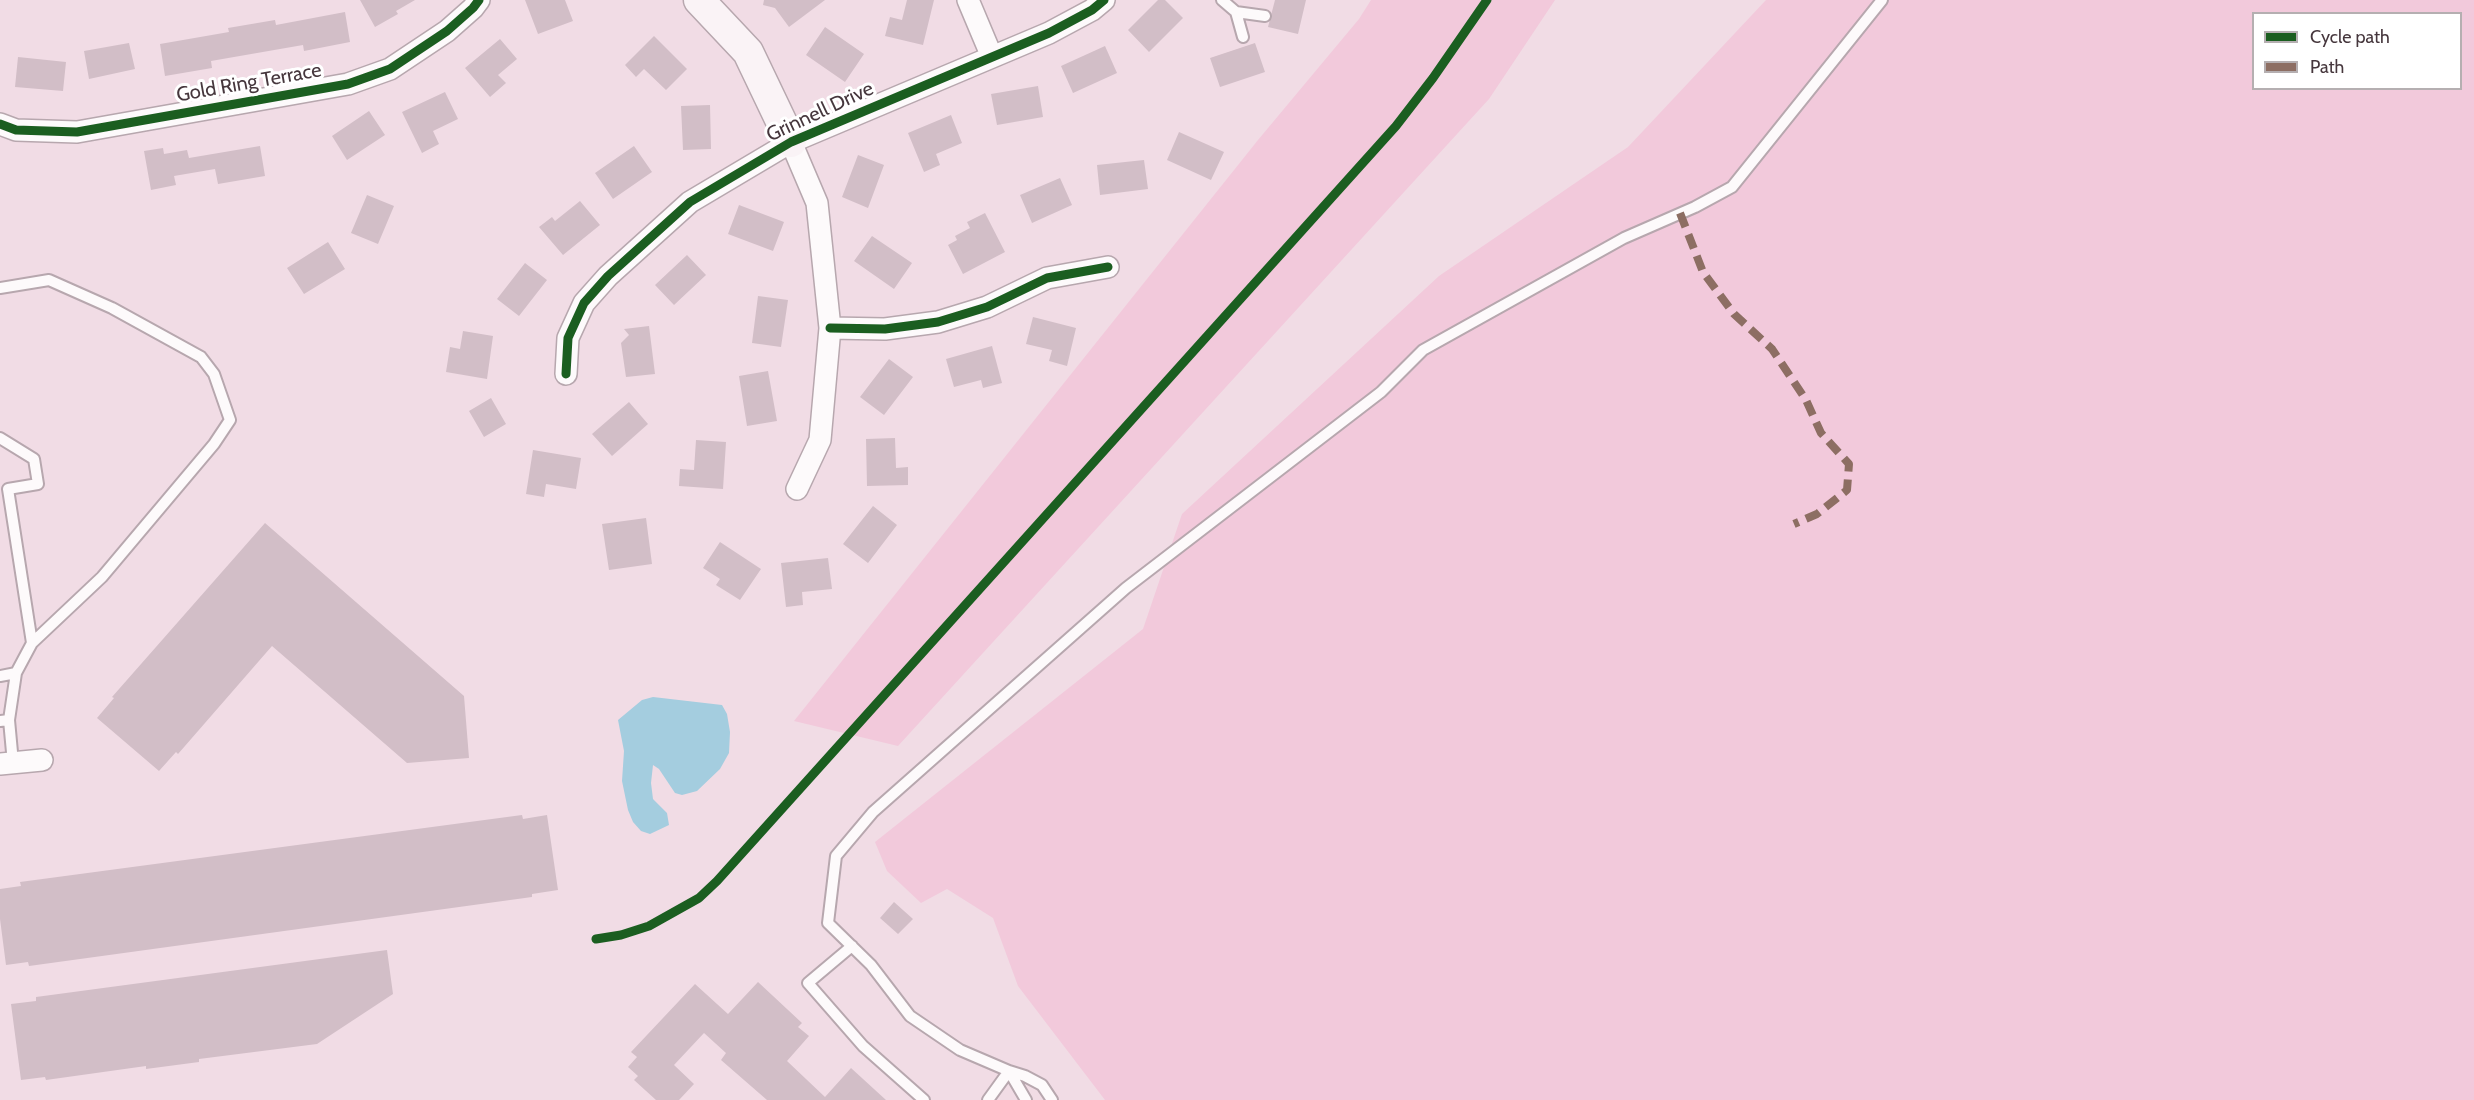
<!DOCTYPE html>
<style>
body{margin:0}
#map{position:relative;width:2474px;height:1100px;overflow:hidden;background:#f1dce5;font-family:Cabin,sans-serif}
canvas{display:block}
.legend{position:absolute;left:2252px;top:12px;width:210px;height:78px;box-sizing:border-box;background:#fff;border:2px solid #b5afb1;margin:0;padding:8px 10px;list-style:none;font-size:18px;color:#46373d}
.legend li{display:flex;align-items:center;gap:12px;height:30px}
.legend b{width:30px;border:2px solid #b5afb1}
</style>
<div id="map">
<canvas width="2474" height="1100"></canvas>
<ul class="legend">
<li><b style="height:8px;background:#1b5e20"></b>Cycle path</li>
<li><b style="height:8px;background:#8d6e63"></b>Path</li>
</ul>
</div>
<script>
const context = document.querySelector('canvas').getContext('2d');
context.lineJoin = 'round';
function paint(path, color) { context.fillStyle = color; context.fill(path, 'evenodd'); }
const poly = rows => new Path2D(rows.map(r => 'M' + r).join(''));
function stroke(path, color, width, dash) { context.strokeStyle = color; context.lineWidth = width; context.lineCap = dash ? 'butt' : 'round'; context.setLineDash(dash || []); context.stroke(path); }
function write(font, color, halo, rows, align = 'center') {
  context.font = font + ' Cabin,sans-serif'; context.lineWidth = 6; context.setLineDash([]); context.textBaseline = 'middle'; context.strokeStyle = halo; context.fillStyle = color; for (const [text, x, y, turn = 0] of rows) {
    context.save(); context.translate(x, y); context.rotate((+turn || 0) * Math.PI / 180); context.textAlign = isNaN(turn) ? turn : align; if (halo) context.strokeText(text, 0, 0); context.fillText(text, 0, 0); context.restore();
  }
}
const green = poly([
 [1371,0,1555,0,1489,99,898,746,794,721,1258,140,1359,19],
 [1766,0,2474,0,2474,1100,1105,1100,1018,986,993,918,947,889,921,903,887,871,875,842,1143,629,1182,514,1439,276,1628,147],
 [2254,14,2460,14,2460,88,2254,88]
]);
const water = poly([
 [653,697,722,705,727,714,730,732,729,753,720,769,697,791,682,795,675,793,659,769,653,765,651,783,653,799,667,813,669,825,650,834,641,831,633,822,628,810,622,781,624,751,618,720,642,700]
]);
const building = poly([
 [360,0,415,0,396,11,398,14,375,27],
 [525,0,565,0,573,21,538,34],
 [764,0,825,0,789,27,775,8,763,5],
 [907,0,934,0,923,45,885,36,890,17,902,20],
 [1158,0,1165,0,1183,18,1149,52,1128,30],
 [1275,0,1306,0,1298,34,1268,27],
 [345,12,350,42,304,51,303,45,211,61,212,68,165,76,160,44,229,32,228,28,275,20,276,25],
 [825,27,864,54,845,82,806,55],
 [654,36,687,69,666,90,644,69,636,77,625,65],
 [500,39,517,59,498,75,506,83,490,97,465,68],
 [129,43,135,69,89,79,84,51],
 [1255,43,1265,72,1220,87,1210,58],
 [1105,46,1117,73,1073,93,1061,66],
 [18,57,66,62,63,91,15,87],
 [1038,86,1043,117,997,125,991,94],
 [445,92,458,119,433,131,439,144,422,153,402,112],
 [710,105,711,149,683,150,681,106],
 [369,111,385,135,347,160,332,136],
 [951,115,962,143,936,154,940,165,924,172,908,133],
 [1179,132,1224,152,1211,180,1167,160],
 [260,146,265,176,218,184,215,169,174,176,176,185,151,190,144,151,163,148,164,154,187,150,189,158],
 [634,146,652,172,613,199,595,173],
 [858,155,884,165,868,208,842,197],
 [1144,160,1148,189,1100,195,1097,165],
 [1060,178,1072,205,1032,223,1020,195],
 [367,195,394,206,378,244,351,233],
 [580,201,600,225,563,255,539,227,552,217,555,221],
 [739,205,784,222,773,251,728,234],
 [985,213,1005,252,963,274,948,245,957,240,955,236,970,228,967,222],
 [872,236,912,263,894,289,854,261],
 [328,242,345,269,304,294,287,268],
 [687,255,706,275,674,305,655,285],
 [525,263,547,280,519,316,497,299],
 [758,296,788,300,781,347,752,343],
 [1033,317,1076,328,1067,366,1049,361,1052,350,1026,344],
 [649,326,655,374,626,377,621,343,629,335,624,329],
 [463,331,493,336,487,379,446,372,450,347,460,349],
 [992,346,1002,383,983,388,981,380,954,387,946,359],
 [889,359,913,377,884,415,860,397],
 [768,371,777,421,747,426,739,376],
 [491,398,506,424,484,437,469,411],
 [629,402,648,424,612,456,592,434],
 [895,438,896,468,908,467,908,485,867,486,866,439],
 [696,440,726,442,723,489,679,486,680,469,694,470],
 [533,450,581,458,576,489,546,484,544,497,526,494],
 [873,506,897,525,868,563,843,544],
 [646,518,652,564,609,570,602,524],
 [265,523,464,696,469,758,407,763,272,646,178,754,176,752,159,771,97,718,114,698,112,697],
 [720,542,761,569,740,600,716,585,720,579,703,568],
 [828,558,832,589,802,592,803,605,786,607,781,563],
 [522,815,523,819,547,815,558,890,532,894,532,897,29,966,28,962,6,965,0,919,0,889,21,886,20,882],
 [894,902,913,919,898,934,880,918],
 [387,950,393,994,317,1044,199,1059,199,1062,146,1069,146,1066,46,1080,45,1077,21,1080,11,1004,36,1001,36,997],
 [758,982,802,1023,798,1027,809,1036,787,1061,825,1097,851,1068,886,1100,767,1100,721,1060,726,1053,704,1033,674,1065,694,1084,679,1100,656,1100,634,1080,638,1076,628,1067,637,1057,631,1052,695,984,728,1014]
]);
const lane = poly([
 [1222,0,1236,12,1265,16],
 [1236,12,1243,37],
 [0,288,49,280,112,308,201,357,214,374,230,420,214,444,102,577,32,643,8,489,38,484,34,459,0,438],
 [0,676,16,673],
 [9,720,16,673,32,643],
 [0,721,9,720,13,763],
 [852,946,808,983,863,1046,924,1100],
 [988,1100,1009,1071,960,1050,910,1016,871,965,828,923,836,856,873,812,1126,588,1381,392,1423,350,1624,238,1695,207,1732,187,1882,0],
 [1026,1100,1009,1071,1025,1076,1042,1085,1052,1100]
]);
const street = poly([
 [968,0,992,57],
 [0,124,16,130,77,132,348,84,390,69,447,31,473,8,479,0],
 [791,142,817,203,830,328,820,440,797,489],
 [830,328,885,329,938,322,987,307,1047,278,1108,267],
 [566,374,568,338,584,303,608,276,690,202,791,142,1049,33,1092,10,1104,0],
 [0,764,42,760]
]);
const secondary = poly([
 [699,0,748,52,791,142]
]);
const quiet = poly([
 [1680,213,1703,272,1734,314,1772,349,1806,400,1821,433,1849,464,1847,490,1817,514,1794,524]
]);
const cycleway = poly([
 [0,124,16,130,77,132,348,84,390,69,447,31,473,8,479,0],
 [830,328,885,329,938,322,987,307,1047,278,1108,267],
 [566,374,568,338,584,303,608,276,690,202,791,142,1049,33,1092,10,1104,0],
 [596,939,621,935,649,926,699,898,717,881,1396,126,1433,78,1487,0]
]);
const streetNames = [
 ["Gold Ring Terrace",249,83,-10],
 ["Grinnell Drive",820,112,-25]
];
paint(green, '#f2c9db');
paint(water, '#a4cddf');
paint(building, '#d2bec7');
stroke(lane, '#b7a7ae', 14);
stroke(street, '#b7a7ae', 24);
stroke(secondary, '#b7a7ae', 33);
stroke(lane, '#fdfafb', 10);
stroke(street, '#fdfafb', 21);
stroke(secondary, '#faf3f6', 30);
stroke(quiet, '#8d6e63', 8, [15, 8]);
stroke(cycleway, '#1b5e20', 9);
write('20px', '#46373d', '#fff', streetNames);
</script>
